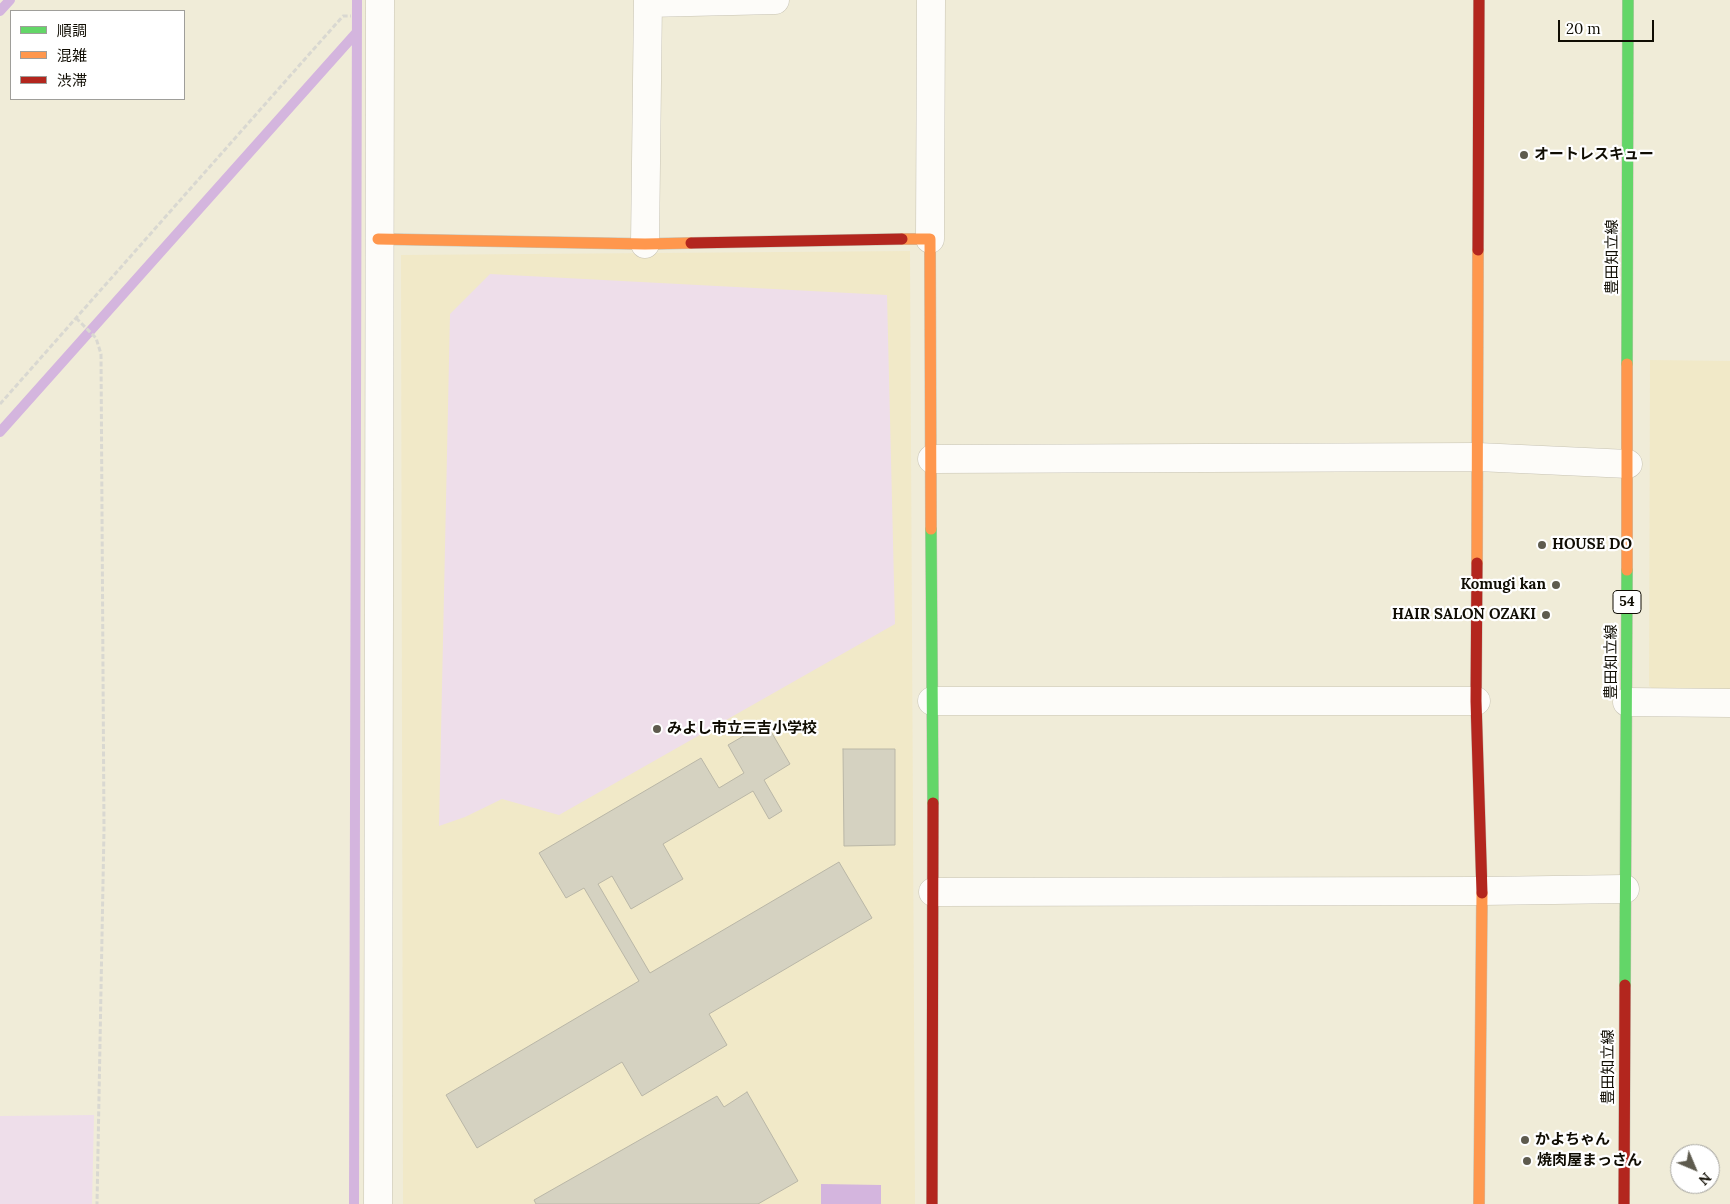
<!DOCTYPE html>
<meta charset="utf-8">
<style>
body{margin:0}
#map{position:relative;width:1730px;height:1204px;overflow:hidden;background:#f0ecd8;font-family:Lora,"Noto Sans JP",serif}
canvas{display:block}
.legend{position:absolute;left:10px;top:10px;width:175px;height:90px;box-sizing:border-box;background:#fff;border:1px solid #9f9e9a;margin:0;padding:6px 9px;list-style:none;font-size:15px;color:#100d03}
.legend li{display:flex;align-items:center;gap:10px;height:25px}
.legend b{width:25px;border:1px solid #9f9e9a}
.north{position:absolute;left:1670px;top:1144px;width:50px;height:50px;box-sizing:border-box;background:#fff;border:1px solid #9f9e9a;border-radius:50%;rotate:135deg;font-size:14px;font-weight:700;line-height:20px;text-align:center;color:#100d03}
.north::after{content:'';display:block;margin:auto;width:18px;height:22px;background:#5e5b4e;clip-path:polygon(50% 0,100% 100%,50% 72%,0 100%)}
.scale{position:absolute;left:1558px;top:20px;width:96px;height:22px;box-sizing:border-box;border:2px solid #100d03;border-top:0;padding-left:6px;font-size:15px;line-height:18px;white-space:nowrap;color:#100d03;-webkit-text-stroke:4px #fff;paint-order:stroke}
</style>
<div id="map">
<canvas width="1730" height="1204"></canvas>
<ul class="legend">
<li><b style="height:6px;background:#63d668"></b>順調</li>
<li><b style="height:6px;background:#ff974d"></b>混雑</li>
<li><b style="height:6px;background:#b3261e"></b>渋滞</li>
</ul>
<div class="north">N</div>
<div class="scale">20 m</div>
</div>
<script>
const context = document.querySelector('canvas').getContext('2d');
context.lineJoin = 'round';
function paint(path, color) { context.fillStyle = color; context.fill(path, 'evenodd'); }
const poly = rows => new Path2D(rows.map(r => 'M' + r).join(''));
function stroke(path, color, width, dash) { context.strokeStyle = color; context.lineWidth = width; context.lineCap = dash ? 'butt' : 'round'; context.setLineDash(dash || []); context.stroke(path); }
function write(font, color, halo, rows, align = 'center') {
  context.font = font + ' Lora,"Noto Sans JP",serif'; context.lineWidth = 4.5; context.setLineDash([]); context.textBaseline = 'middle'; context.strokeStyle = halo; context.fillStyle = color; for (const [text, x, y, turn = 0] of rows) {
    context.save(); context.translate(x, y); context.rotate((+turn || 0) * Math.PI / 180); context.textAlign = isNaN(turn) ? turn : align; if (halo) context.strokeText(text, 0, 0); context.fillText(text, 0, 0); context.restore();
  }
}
const built = poly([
 [910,251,915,1204,403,1204,401,255],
 [1650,360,1730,361,1730,693,1657,692,1649,686]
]);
const green = poly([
 [490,274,887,295,895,624,559,815,502,799,465,817,439,826,450,314],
 [94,1115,92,1204,0,1204,0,1116]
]);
const water = poly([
 [821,1184,881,1185,881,1204,821,1204]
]);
const stream = poly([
 [0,11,10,0],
 [0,432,357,32],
 [354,1204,357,0]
]);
const building = poly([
 [766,723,790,764,764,780,782,811,769,819,753,791,663,844,683,879,631,909,612,876,598,884,650,973,839,862,872,918,709,1014,727,1045,642,1096,622,1062,477,1148,446,1095,639,981,584,888,566,898,539,853,701,758,719,788,744,773,728,745,766,723],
 [843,749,895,749,895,845,844,846,843,749],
 [747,1092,798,1181,758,1204,536,1204,534,1200,717,1096,724,1107,747,1092]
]);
const path = poly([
 [76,318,96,338,101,354,104,829,97,1204],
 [0,404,343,16,351,16]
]);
const street = poly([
 [648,3,775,0],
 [930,239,931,0],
 [645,244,648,0],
 [932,459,1478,457,1628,464],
 [932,701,1476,701],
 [1627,702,1730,703],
 [933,892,1482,891,1625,889],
 [378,1204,380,0]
]);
const fast = poly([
 [1627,364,1628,0],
 [931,529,933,803],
 [1625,985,1627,570]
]);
const slow = poly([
 [378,239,645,244,691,243],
 [902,239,930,239,931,529],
 [1477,563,1478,250],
 [1627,570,1627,364],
 [1479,1204,1482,893]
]);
const jam = poly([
 [691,243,902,239],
 [1478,250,1479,0],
 [1477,563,1476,701,1482,893],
 [932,1204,933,803],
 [1624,1204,1625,985]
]);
const markers = [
 [1524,155,5,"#5e5b4e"],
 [1542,545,5,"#5e5b4e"],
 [1556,585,5,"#5e5b4e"],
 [1546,615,5,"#5e5b4e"],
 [657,729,5,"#5e5b4e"],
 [1525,1140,5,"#5e5b4e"],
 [1527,1161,5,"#5e5b4e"]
];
const shields = [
 [1627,602,28]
];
const shieldNames = [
 ["54",1627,602]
];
const poiNames = [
 ["オートレスキュー",1534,155],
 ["HOUSE DO",1552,545],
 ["Komugi kan",1546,585,"right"],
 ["HAIR SALON OZAKI",1536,615,"right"],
 ["みよし市立三吉小学校",667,729],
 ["かよちゃん",1535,1140],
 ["焼肉屋まっさん",1537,1161]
];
const streetNames = [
 ["豊田知立線",1613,257,-90],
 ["豊田知立線",1612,662,-90],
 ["豊田知立線",1609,1067,-90]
];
paint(built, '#f1e9c8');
paint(green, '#eedeea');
paint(water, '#d4b5de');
stroke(stream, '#d4b5de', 10);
paint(building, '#d5d2c1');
stroke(building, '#bab7a7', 1);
stroke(street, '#c7c3b4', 29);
stroke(fast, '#c7c3b4', 12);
stroke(slow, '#c7c3b4', 12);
stroke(jam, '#c7c3b4', 12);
stroke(path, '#d9d8d1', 3, [5, 2.5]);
stroke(street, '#fdfcf9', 28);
stroke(fast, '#63d668', 11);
stroke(slow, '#ff974d', 11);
stroke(jam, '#b3261e', 11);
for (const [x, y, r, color] of markers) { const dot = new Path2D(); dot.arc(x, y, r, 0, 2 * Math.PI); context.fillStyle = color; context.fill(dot); stroke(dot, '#fff', 2); }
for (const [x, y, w] of shields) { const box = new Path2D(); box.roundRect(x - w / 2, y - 11.5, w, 23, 4); context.fillStyle = '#fff'; context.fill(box); stroke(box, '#100d03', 1); }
write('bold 14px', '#100d03', null, shieldNames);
write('bold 15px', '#100d03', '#fff', poiNames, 'left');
write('15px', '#100d03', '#fff', streetNames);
</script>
